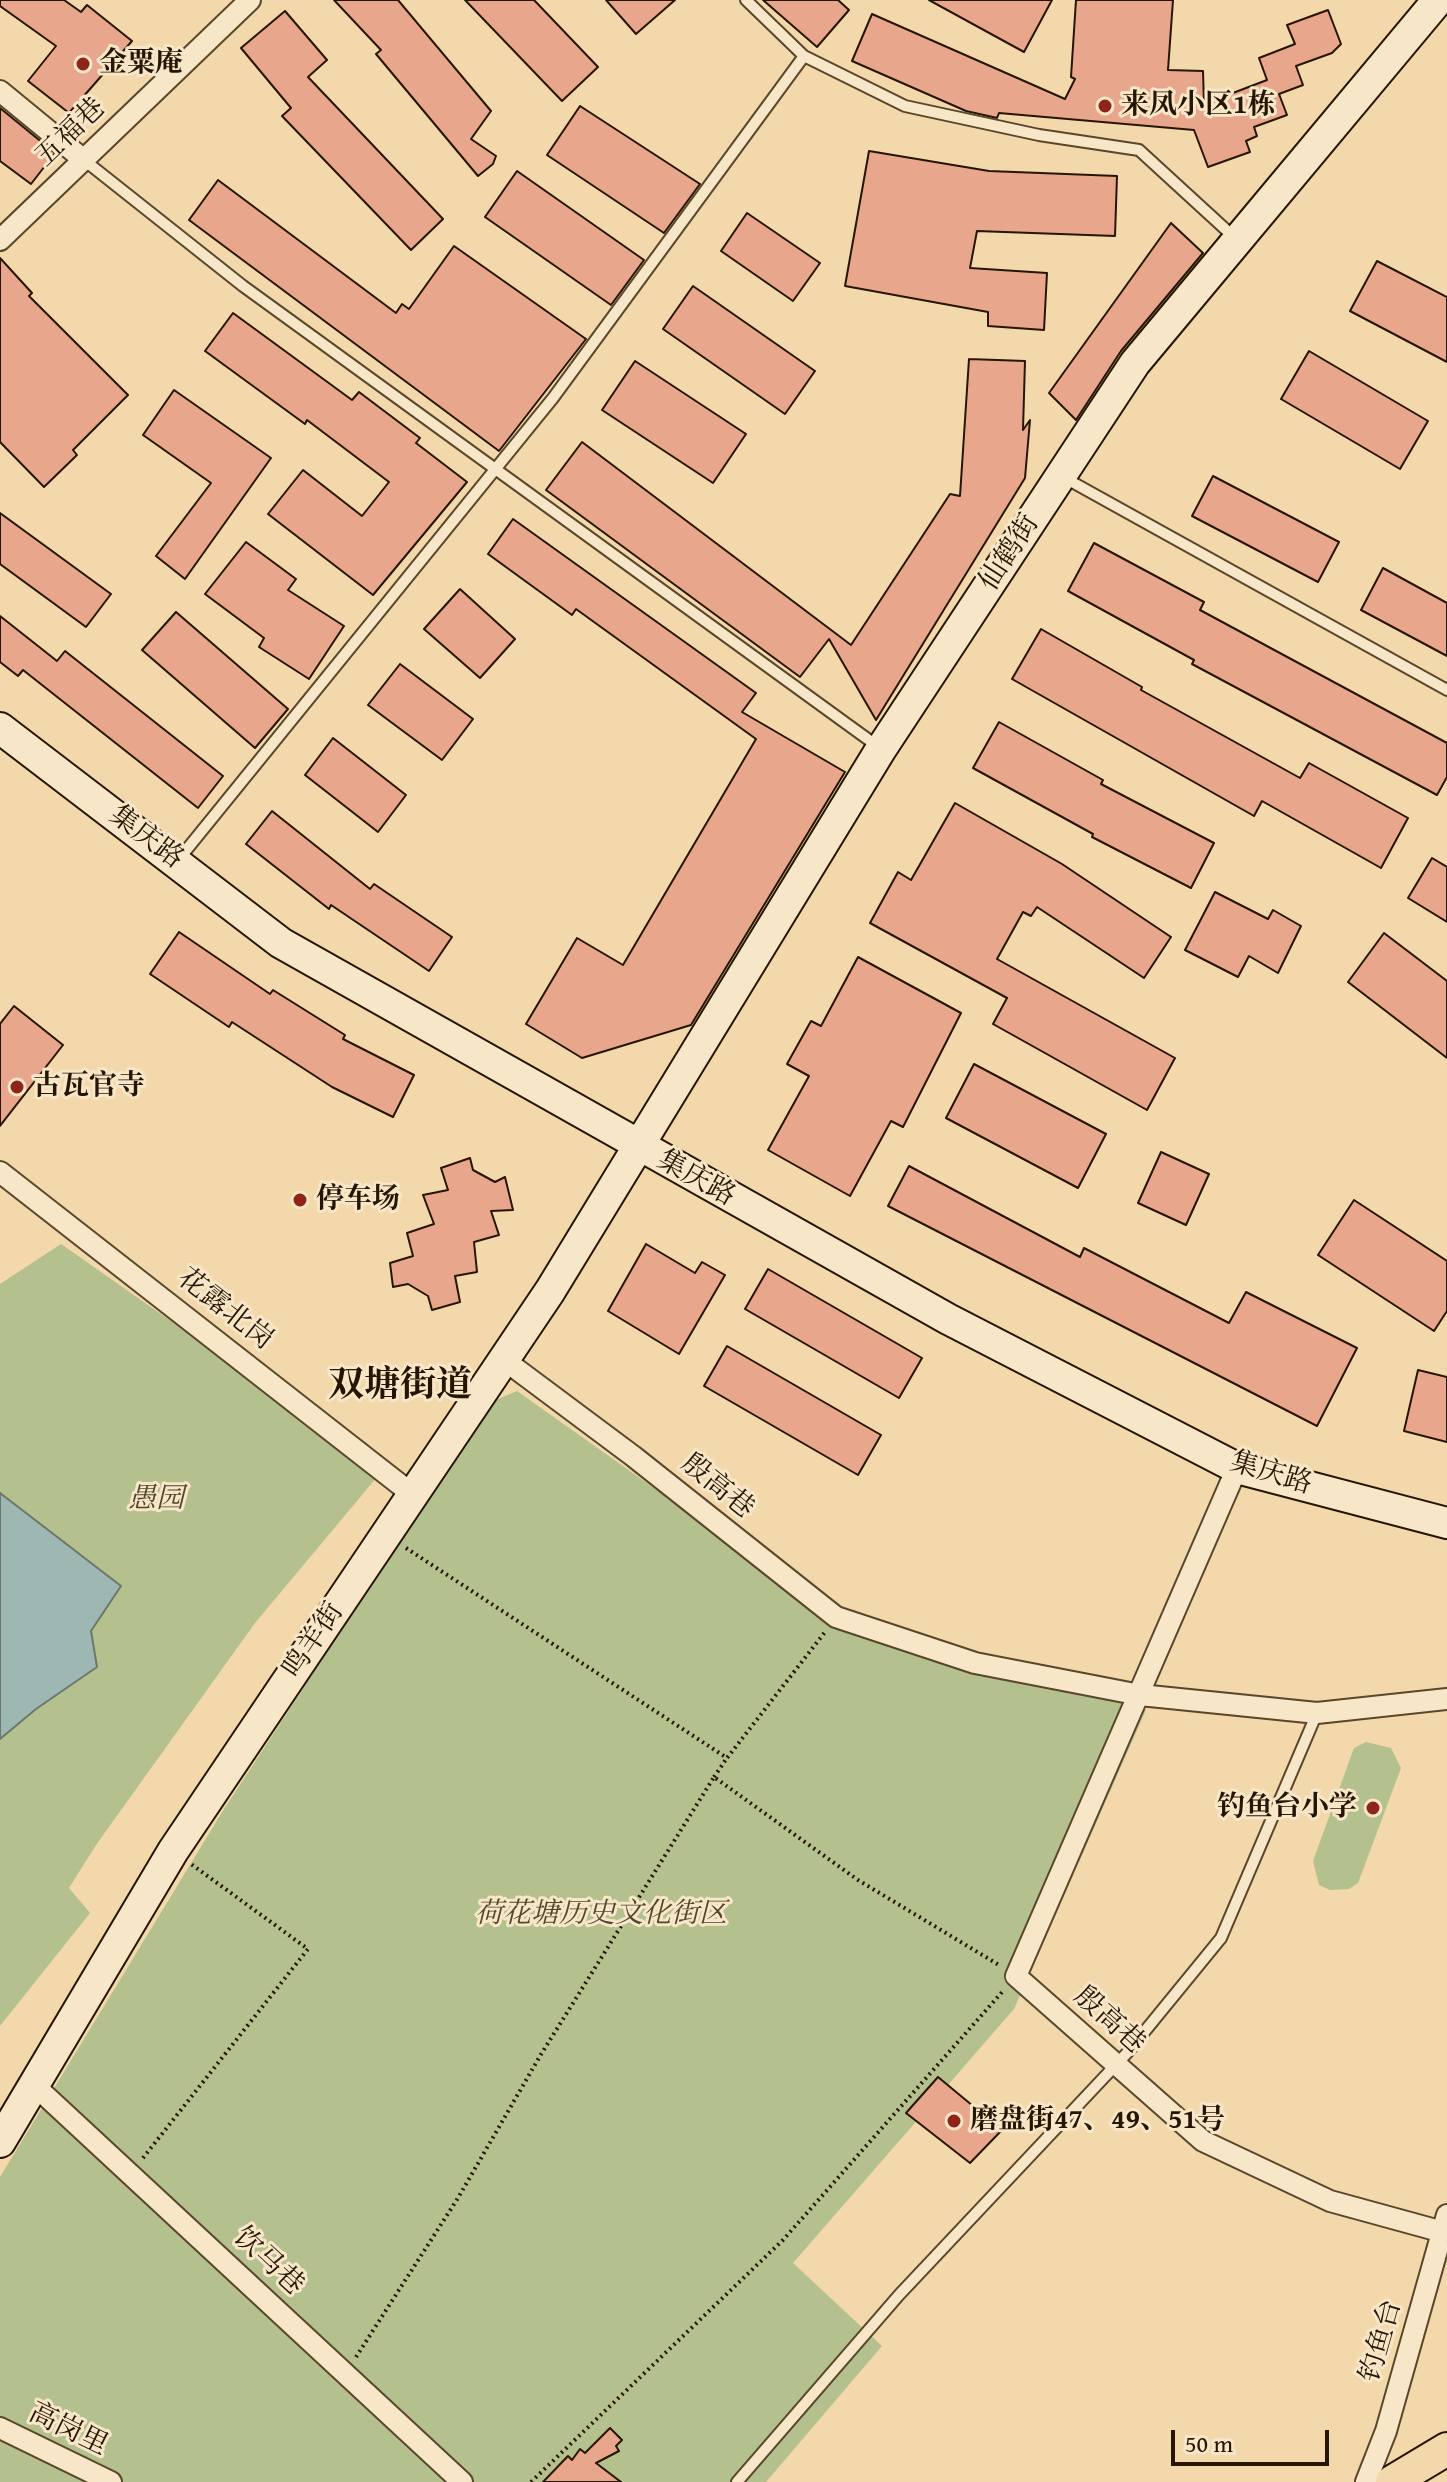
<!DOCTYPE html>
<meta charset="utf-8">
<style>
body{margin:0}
#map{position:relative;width:1447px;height:2482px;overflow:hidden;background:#f2d8ab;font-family:"Gentium Book Plus",serif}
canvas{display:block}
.scale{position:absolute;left:1171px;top:2430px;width:158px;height:36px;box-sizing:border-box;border:4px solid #261500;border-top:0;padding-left:10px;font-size:24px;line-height:28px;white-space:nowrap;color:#261500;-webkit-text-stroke:6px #f7e6c8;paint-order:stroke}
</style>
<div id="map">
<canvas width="1447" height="2482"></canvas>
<div class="scale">50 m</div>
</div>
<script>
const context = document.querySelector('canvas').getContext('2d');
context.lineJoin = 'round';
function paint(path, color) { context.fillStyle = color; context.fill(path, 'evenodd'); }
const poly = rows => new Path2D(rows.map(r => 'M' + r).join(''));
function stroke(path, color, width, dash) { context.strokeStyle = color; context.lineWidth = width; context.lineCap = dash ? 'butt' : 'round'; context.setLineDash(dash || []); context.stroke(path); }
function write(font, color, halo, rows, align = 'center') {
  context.font = font + ' "Gentium Book Plus","Noto Serif SC",serif'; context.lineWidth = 6; context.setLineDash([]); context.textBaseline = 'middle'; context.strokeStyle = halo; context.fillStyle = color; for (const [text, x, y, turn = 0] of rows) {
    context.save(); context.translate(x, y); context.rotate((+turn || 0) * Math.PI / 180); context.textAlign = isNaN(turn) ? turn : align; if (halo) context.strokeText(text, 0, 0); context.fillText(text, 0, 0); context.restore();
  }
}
const green = poly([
 [61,1244,301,1412,377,1477,255,1623,96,1845,69,1888,90,1913,0,2026,0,1284],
 [517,1391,836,1617,1146,1710,1014,2009,793,2263,882,2346,766,2482,0,2482,0,2177,224,1809,491,1402],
 [1366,1742,1391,1748,1401,1768,1358,1883,1349,1889,1330,1890,1319,1885,1313,1861,1354,1748]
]);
const water = poly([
 [0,1493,121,1586,91,1631,97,1667,36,1709,0,1739,0,1493]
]);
const building = poly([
 [0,0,64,0,81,12,87,5,132,41,69,113,28,81,56,46,0,6,0,0],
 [334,0,398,0,491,111,471,139,496,156,493,164,478,176,376,54,381,50,334,0],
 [465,0,534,0,598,67,562,101,465,0],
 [606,0,675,0,636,34,606,0],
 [763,0,838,0,849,10,817,47,763,0],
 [929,0,1052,0,1024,52,929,0],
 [1076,0,1173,0,1168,70,1203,71,1204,104,1267,80,1259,58,1295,44,1287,25,1328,10,1341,44,1332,53,1296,66,1303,85,1279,94,1287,115,1254,127,1257,136,1246,141,1250,152,1208,167,1194,130,999,113,997,118,966,111,852,61,872,14,1065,99,1075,79,1071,77,1076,0],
 [285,11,327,60,308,77,443,219,411,250,282,116,291,108,241,48,285,11],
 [580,106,700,184,664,233,547,155,580,106],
 [0,108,55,153,31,184,0,161,0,108],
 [869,151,989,171,1117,176,1115,236,977,231,970,268,1047,273,1044,330,988,326,988,312,845,286,869,151],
 [517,171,644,260,611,305,485,217,517,171],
 [218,180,396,313,402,304,409,309,454,246,586,339,499,451,189,220,218,180],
 [747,213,820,263,793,301,721,251,747,213],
 [1171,223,1203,253,1121,351,1076,420,1049,393,1171,223],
 [0,258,32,293,29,296,128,395,73,450,77,455,44,487,0,442,0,258],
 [1377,261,1447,297,1447,362,1350,311,1377,261],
 [693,286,815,371,785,414,663,329,693,286],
 [233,313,352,400,359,392,420,438,416,443,467,482,373,595,268,514,303,470,362,516,389,482,307,420,305,424,205,351,233,313],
 [1309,351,1428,421,1400,469,1281,399,1309,351],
 [969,359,1025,361,1023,430,1030,420,1025,478,876,720,829,639,800,677,546,490,582,442,851,645,950,494,960,496,969,359],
 [635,361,746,434,713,483,602,410,635,361],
 [174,390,271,458,185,579,156,556,211,483,143,435,174,390],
 [1213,476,1339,542,1318,582,1192,516,1213,476],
 [0,513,111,594,86,627,0,564,0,513],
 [513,519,756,693,742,712,845,772,691,1025,582,1058,526,1024,577,938,623,965,756,739,576,609,572,615,488,554,513,519],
 [246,542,296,579,288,590,344,626,309,679,259,647,264,638,205,594,246,542],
 [1094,543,1204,602,1200,610,1447,743,1447,777,1437,795,1192,664,1194,660,1068,591,1094,543],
 [1383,568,1447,603,1447,656,1361,610,1383,568],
 [460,589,515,639,480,678,424,629,460,589],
 [176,612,288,709,255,748,142,650,176,612],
 [0,616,57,661,65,651,223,776,198,808,23,670,18,676,0,662,0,616],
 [1041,629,1142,687,1141,690,1300,778,1309,763,1408,818,1381,868,1262,801,1254,816,1012,679,1041,629],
 [400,664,473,719,442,760,368,705,400,664],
 [999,722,1103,780,1101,784,1214,843,1191,888,1092,837,1093,834,973,768,999,722],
 [333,738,406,795,378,832,305,775,333,738],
 [955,803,1062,864,1171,937,1144,978,1037,907,1031,916,1023,912,997,959,1175,1058,1147,1110,993,1024,1007,998,870,923,898,872,911,880,955,803],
 [272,811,370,889,374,884,452,937,429,971,331,905,329,909,246,844,272,811],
 [1432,858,1447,867,1447,922,1408,898,1432,858],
 [1215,892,1268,919,1273,910,1301,926,1278,973,1249,956,1238,977,1185,950,1215,892],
 [179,932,270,994,273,990,345,1035,343,1039,414,1075,393,1117,332,1087,232,1022,229,1027,150,974,179,932],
 [1384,933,1447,981,1447,1058,1348,982,1384,933],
 [858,957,961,1013,903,1127,891,1121,850,1196,768,1150,809,1076,787,1064,811,1021,821,1026,858,957],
 [14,1006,63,1045,0,1126,0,1024,14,1006],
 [974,1064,1106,1134,1078,1188,946,1118,974,1064],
 [1161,1152,1209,1174,1186,1225,1138,1203,1161,1152],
 [470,1158,473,1170,495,1182,505,1177,513,1210,491,1211,499,1235,474,1242,477,1272,455,1276,460,1302,432,1310,428,1296,408,1284,393,1287,390,1263,413,1256,407,1233,434,1224,423,1195,448,1190,441,1168,470,1158],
 [909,1166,1080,1257,1084,1248,1229,1323,1246,1292,1357,1348,1317,1426,888,1206,909,1166],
 [1354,1200,1447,1261,1447,1311,1434,1331,1318,1255,1354,1200],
 [646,1244,695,1273,702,1262,725,1275,679,1354,608,1311,646,1244],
 [768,1269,922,1358,899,1398,745,1309,768,1269],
 [727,1346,881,1435,858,1475,704,1386,727,1346],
 [1418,1370,1447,1377,1447,1442,1404,1431,1418,1370],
 [938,2077,1002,2130,970,2163,906,2113,938,2077],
 [610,2428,622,2440,616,2446,619,2451,596,2463,621,2482,543,2482,568,2456,572,2460,580,2449,585,2453,610,2428]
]);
const path = poly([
 [406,1548,727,1758,825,1632],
 [714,1777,727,1758],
 [143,2158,308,1949,191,1864],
 [356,2357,458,2198,540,2056,714,1777,858,1880,999,1965],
 [531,2482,783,2240,1003,1991]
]);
const lane = poly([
 [746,0,804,56,905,106,1039,135,1139,150,1235,238],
 [84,160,243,286,880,748],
 [1063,477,1447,690],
 [179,859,553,398,804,56],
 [737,2482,899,2295,1127,2053,1221,1938,1317,1713]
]);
const street = poly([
 [0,91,84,160],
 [0,240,250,0],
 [0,1172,412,1494],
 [503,1359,633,1456,836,1617,975,1663,1140,1695,1317,1713,1447,1699],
 [1237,1468,1016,1976,1203,2141,1330,2201,1443,2232],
 [34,2085,462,2482],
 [0,2428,111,2482],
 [1366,2482,1386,2431,1447,2215]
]);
const secondary = poly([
 [0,728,281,943,948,1319,1237,1468,1447,1523],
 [0,2142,173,1851,550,1291,881,749,1135,363,1438,0]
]);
const primary = poly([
 [1392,2482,1447,2449]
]);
const markers = [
 [83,64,8,"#8f2418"],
 [1105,106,8,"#8f2418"],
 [17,1087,8,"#8f2418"],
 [300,1200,8,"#8f2418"],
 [1373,1808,8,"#8f2418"],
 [954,2121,8,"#8f2418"]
];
const poiNames = [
 ["金粟庵",99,64],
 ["来凤小区1栋",1121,106],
 ["古瓦官寺",33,1087],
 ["停车场",316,1200],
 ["钓鱼台小学",1357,1808,"right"],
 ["磨盘街47、49、51号",970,2121]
];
const streetNames = [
 ["五福巷",71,133,-44],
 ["仙鹤街",1010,553,-57],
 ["集庆路",146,838,37],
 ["集庆路",696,1179,29],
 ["花露北岗",225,1310,38],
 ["集庆路",1271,1474,17],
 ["殷高巷",717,1487,39],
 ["鸣羊街",314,1641,-56],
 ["殷高巷",1109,2021,42],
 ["饮马巷",268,2262,43],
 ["钓鱼台",1382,2341,-74],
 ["高岗里",68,2430,26]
];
const parkNames = [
 ["愚园",156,1500],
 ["荷花塘历史文化街区",601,1915]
];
const districtNames = [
 ["双塘街道",400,1387]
];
paint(green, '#b4c08e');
paint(water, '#9db8b2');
stroke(water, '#6d776b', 2);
paint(building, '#e8a68c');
stroke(building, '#261500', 2);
stroke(lane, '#59462b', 14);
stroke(street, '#59462b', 24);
stroke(secondary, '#261500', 34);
stroke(primary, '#261500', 36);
stroke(path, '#261500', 4, [2, 4]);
stroke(lane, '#f7e6c8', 10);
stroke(street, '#f7e6c8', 20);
stroke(secondary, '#f7e6c8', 30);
stroke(primary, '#f2d8ab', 32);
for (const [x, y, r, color] of markers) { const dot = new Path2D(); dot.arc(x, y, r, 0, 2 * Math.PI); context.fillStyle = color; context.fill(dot); stroke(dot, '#f7e6c8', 3); }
write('bold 28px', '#261500', '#f7e6c8', poiNames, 'left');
write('28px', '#261500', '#f7e6c8', streetNames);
write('italic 28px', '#51482b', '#f7e6c8', parkNames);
write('bold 36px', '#261500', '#f7e6c8', districtNames);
</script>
